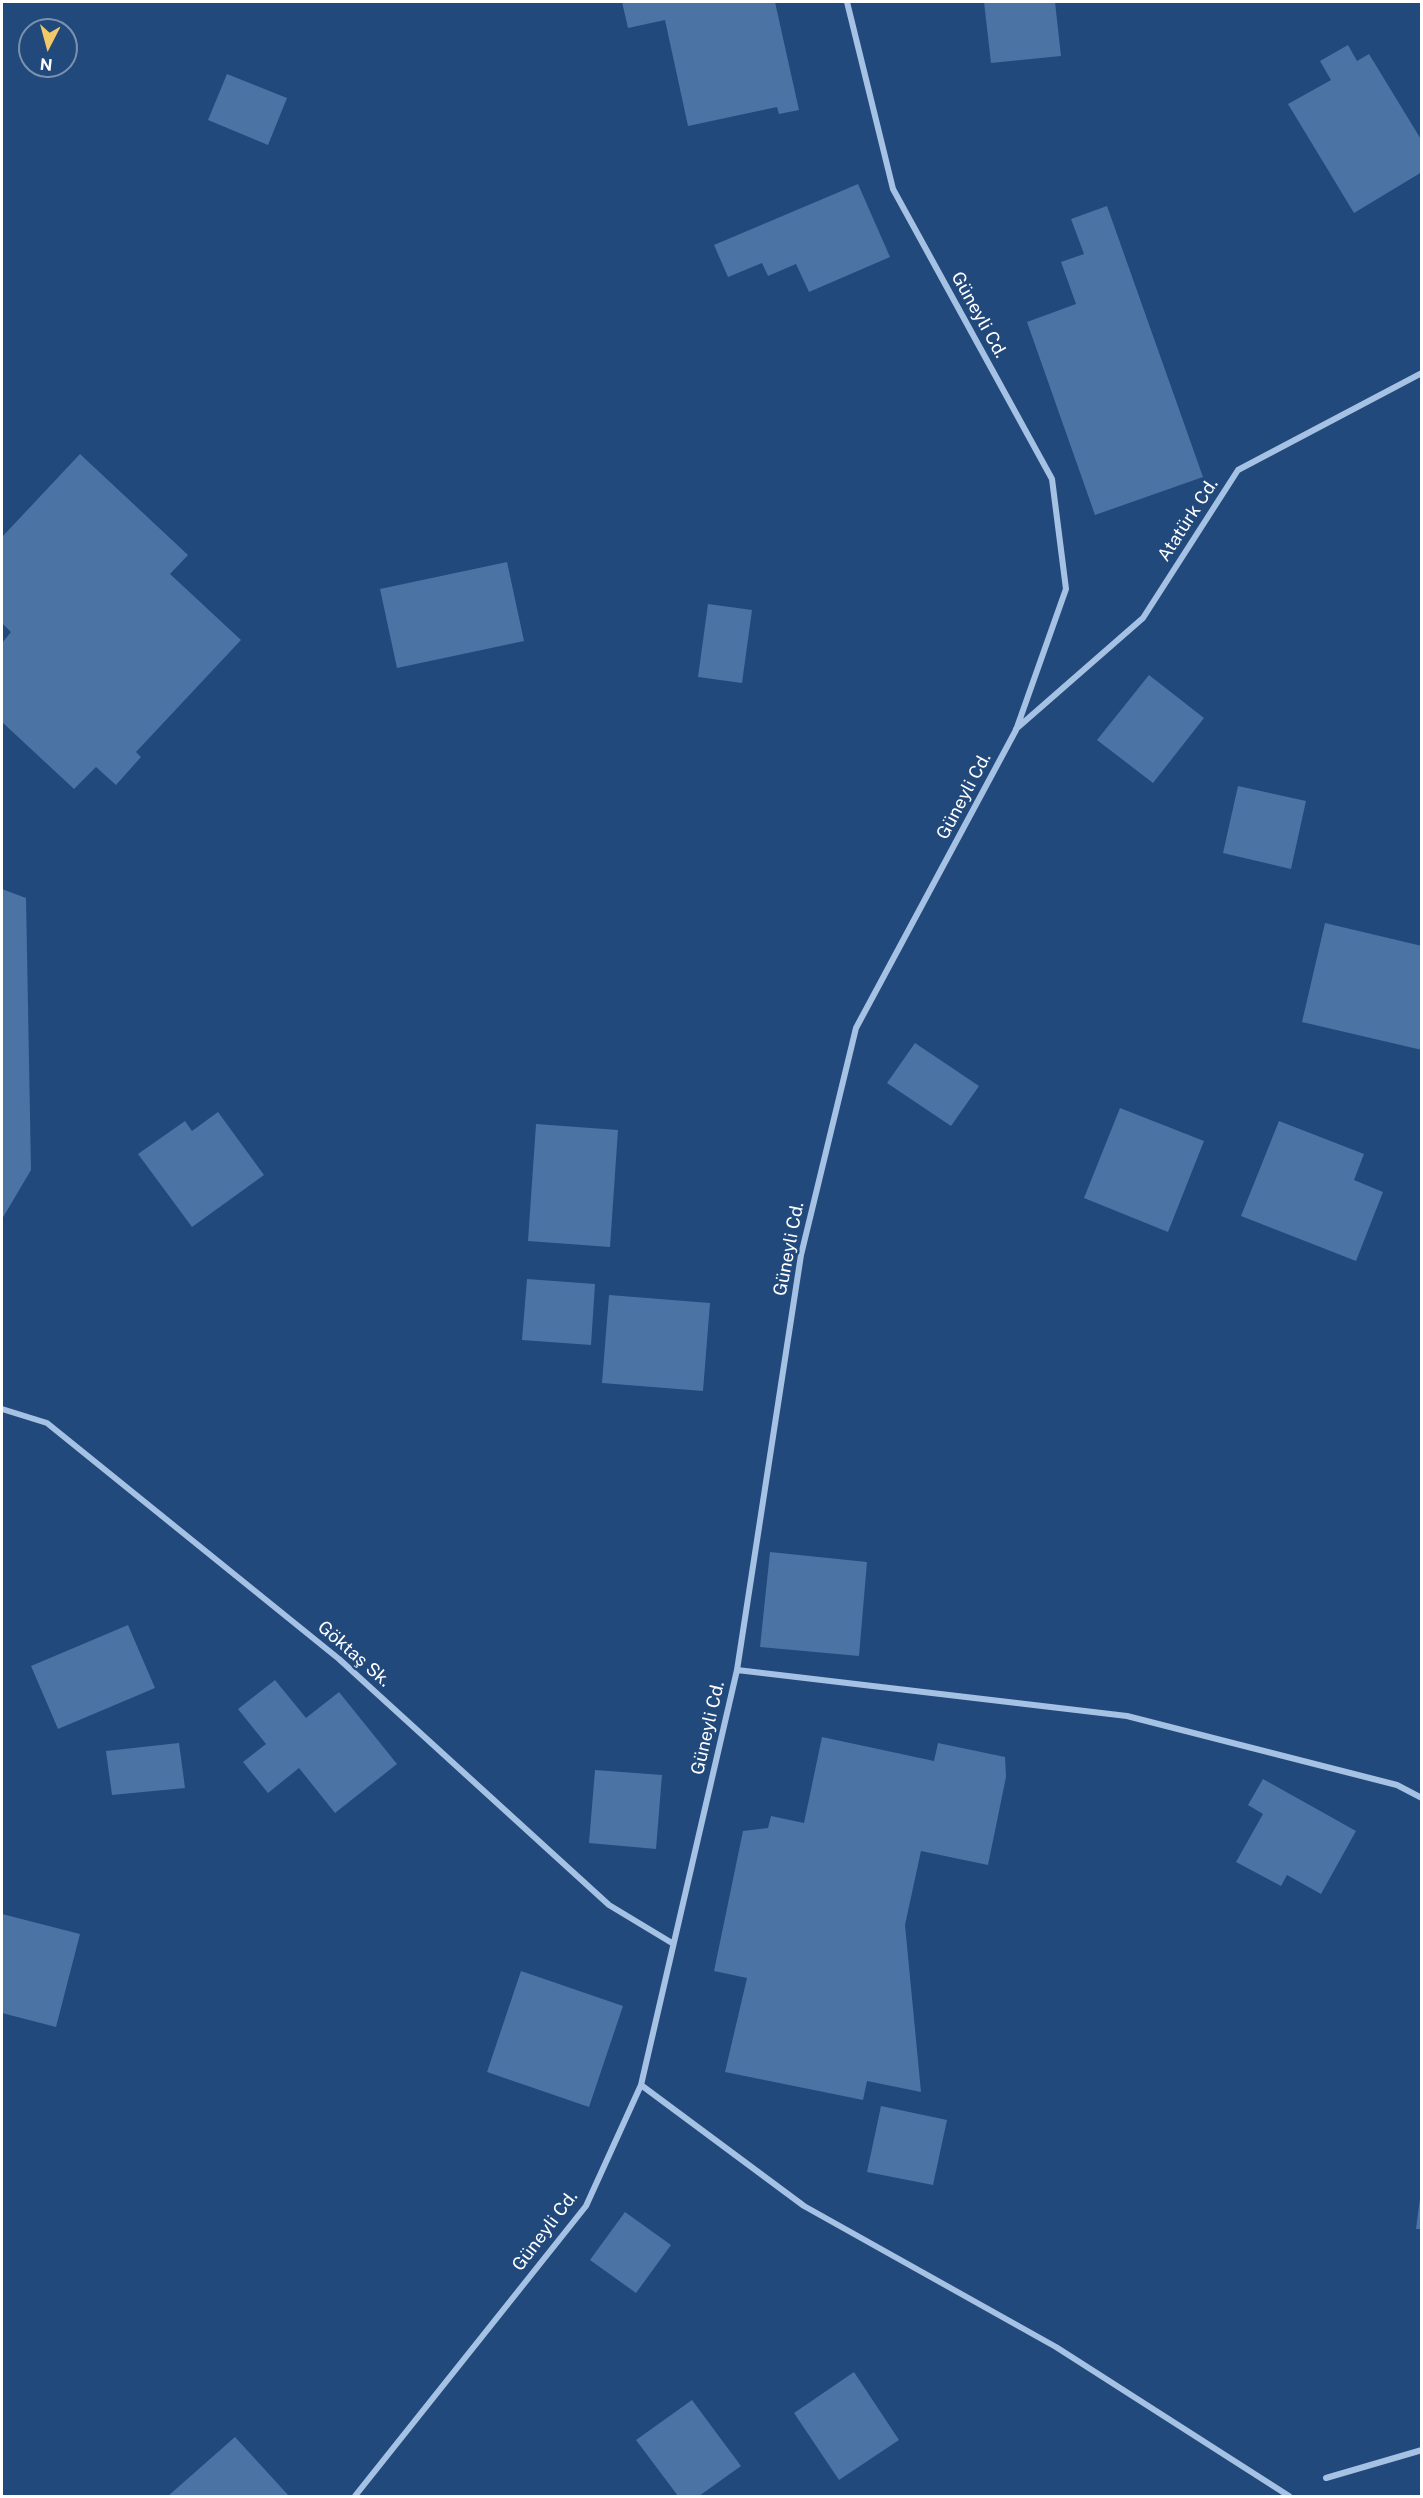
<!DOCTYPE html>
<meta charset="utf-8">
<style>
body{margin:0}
#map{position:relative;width:1423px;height:2498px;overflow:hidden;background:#22497b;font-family:"Public Sans",sans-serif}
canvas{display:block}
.frame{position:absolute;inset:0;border:3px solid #fff;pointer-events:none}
.north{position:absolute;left:18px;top:18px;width:60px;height:60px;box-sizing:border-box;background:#22497b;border:2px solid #7a92b0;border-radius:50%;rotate:186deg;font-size:16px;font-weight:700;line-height:24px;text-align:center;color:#fff}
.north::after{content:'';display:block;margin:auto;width:21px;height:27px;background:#f1c968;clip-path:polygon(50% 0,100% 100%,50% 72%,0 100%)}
</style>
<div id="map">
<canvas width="1423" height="2498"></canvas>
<div class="frame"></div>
<div class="north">N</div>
</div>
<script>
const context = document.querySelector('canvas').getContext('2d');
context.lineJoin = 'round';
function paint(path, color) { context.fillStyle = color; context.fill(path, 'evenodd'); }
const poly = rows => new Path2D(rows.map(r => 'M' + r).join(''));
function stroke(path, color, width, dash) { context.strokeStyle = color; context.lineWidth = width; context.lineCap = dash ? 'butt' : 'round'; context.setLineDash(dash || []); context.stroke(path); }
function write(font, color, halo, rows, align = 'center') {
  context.font = font + ' "Public Sans",sans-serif'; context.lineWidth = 5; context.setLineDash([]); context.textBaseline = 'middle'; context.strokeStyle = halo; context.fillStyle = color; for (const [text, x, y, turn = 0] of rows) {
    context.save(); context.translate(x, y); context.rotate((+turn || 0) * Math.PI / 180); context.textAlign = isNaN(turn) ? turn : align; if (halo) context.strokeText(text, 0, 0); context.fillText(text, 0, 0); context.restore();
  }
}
const building = poly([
 [622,2,775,2,799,110,779,114,777,107,688,126,665,20,628,28],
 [984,2,1055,2,1061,56,991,63],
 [1348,45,1357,61,1369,54,1422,141,1422,172,1354,213,1288,104,1331,80,1320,61],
 [227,74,287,98,268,145,208,120],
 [858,184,890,257,809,292,796,264,768,276,762,263,728,277,714,245],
 [1107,206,1203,477,1095,515,1027,322,1076,304,1061,262,1084,254,1071,219],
 [80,454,188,555,170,574,241,640,136,752,141,757,116,785,96,767,74,789,2,722,2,643,11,632,2,623,2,537],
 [507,562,524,641,397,668,380,589],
 [708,604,752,610,742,683,698,677],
 [1149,675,1204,718,1153,783,1097,740],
 [1238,786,1306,801,1291,869,1223,853],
 [2,889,26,898,31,1170,2,1219],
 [1325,923,1422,946,1422,1050,1302,1022],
 [915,1043,979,1086,951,1126,887,1083],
 [1120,1108,1204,1141,1168,1232,1084,1198],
 [218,1112,264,1175,192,1227,138,1154,185,1121,192,1131],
 [1279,1121,1364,1154,1354,1180,1383,1192,1356,1261,1241,1216],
 [536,1124,618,1130,610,1247,528,1241],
 [527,1279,595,1284,591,1345,522,1340],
 [609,1295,710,1303,703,1391,602,1383],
 [770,1552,867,1562,859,1656,760,1647],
 [128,1625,155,1688,58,1729,31,1666],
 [275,1680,306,1718,339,1692,397,1764,335,1813,299,1768,268,1793,243,1762,266,1744,238,1709],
 [822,1737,934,1761,938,1743,1005,1757,1006,1777,988,1865,921,1851,905,1925,921,2092,867,2081,863,2100,725,2072,747,1978,714,1971,743,1831,768,1828,771,1816,804,1823],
 [179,1743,185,1788,112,1795,106,1751],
 [595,1770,662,1775,656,1849,589,1843],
 [1263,1779,1356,1831,1321,1894,1287,1875,1281,1886,1236,1862,1263,1814,1248,1805],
 [2,1914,80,1934,56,2027,2,2013],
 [521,1971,623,2006,589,2107,487,2072],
 [881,2106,947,2120,933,2185,867,2172],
 [1420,2198,1422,2198,1422,2229,1416,2229],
 [625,2212,671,2245,636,2293,590,2260],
 [854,2372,899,2440,839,2480,794,2413],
 [692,2400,741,2466,699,2496,678,2496,636,2440],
 [235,2437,289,2496,168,2496]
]);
const street = poly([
 [1016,729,1143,618,1238,470,1422,373],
 [2,1409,47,1423,339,1659,609,1905,672,1943],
 [737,1670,1127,1716,1397,1785,1422,1798],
 [641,2085,804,2206,1056,2347,1289,2496],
 [1326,2478,1422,2450],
 [355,2496,586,2206,641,2085,737,1670,801,1255,856,1028,1016,730,1066,589,1052,479,893,189,847,2]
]);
const streetNames = [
 ["Güneyli Cd.",979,315,61],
 ["Atatürk Cd.",1188,520,-57],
 ["Güneyli Cd.",964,796,-62],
 ["Güneyli Cd.",789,1249,-79],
 ["Göktaş Sk.",354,1654,41],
 ["Güneyli Cd.",708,1728,-77],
 ["Güneyli Cd.",545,2231,-53]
];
paint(building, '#4b73a4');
stroke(street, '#a5c2e5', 6);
write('18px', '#fff', '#22497b', streetNames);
</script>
